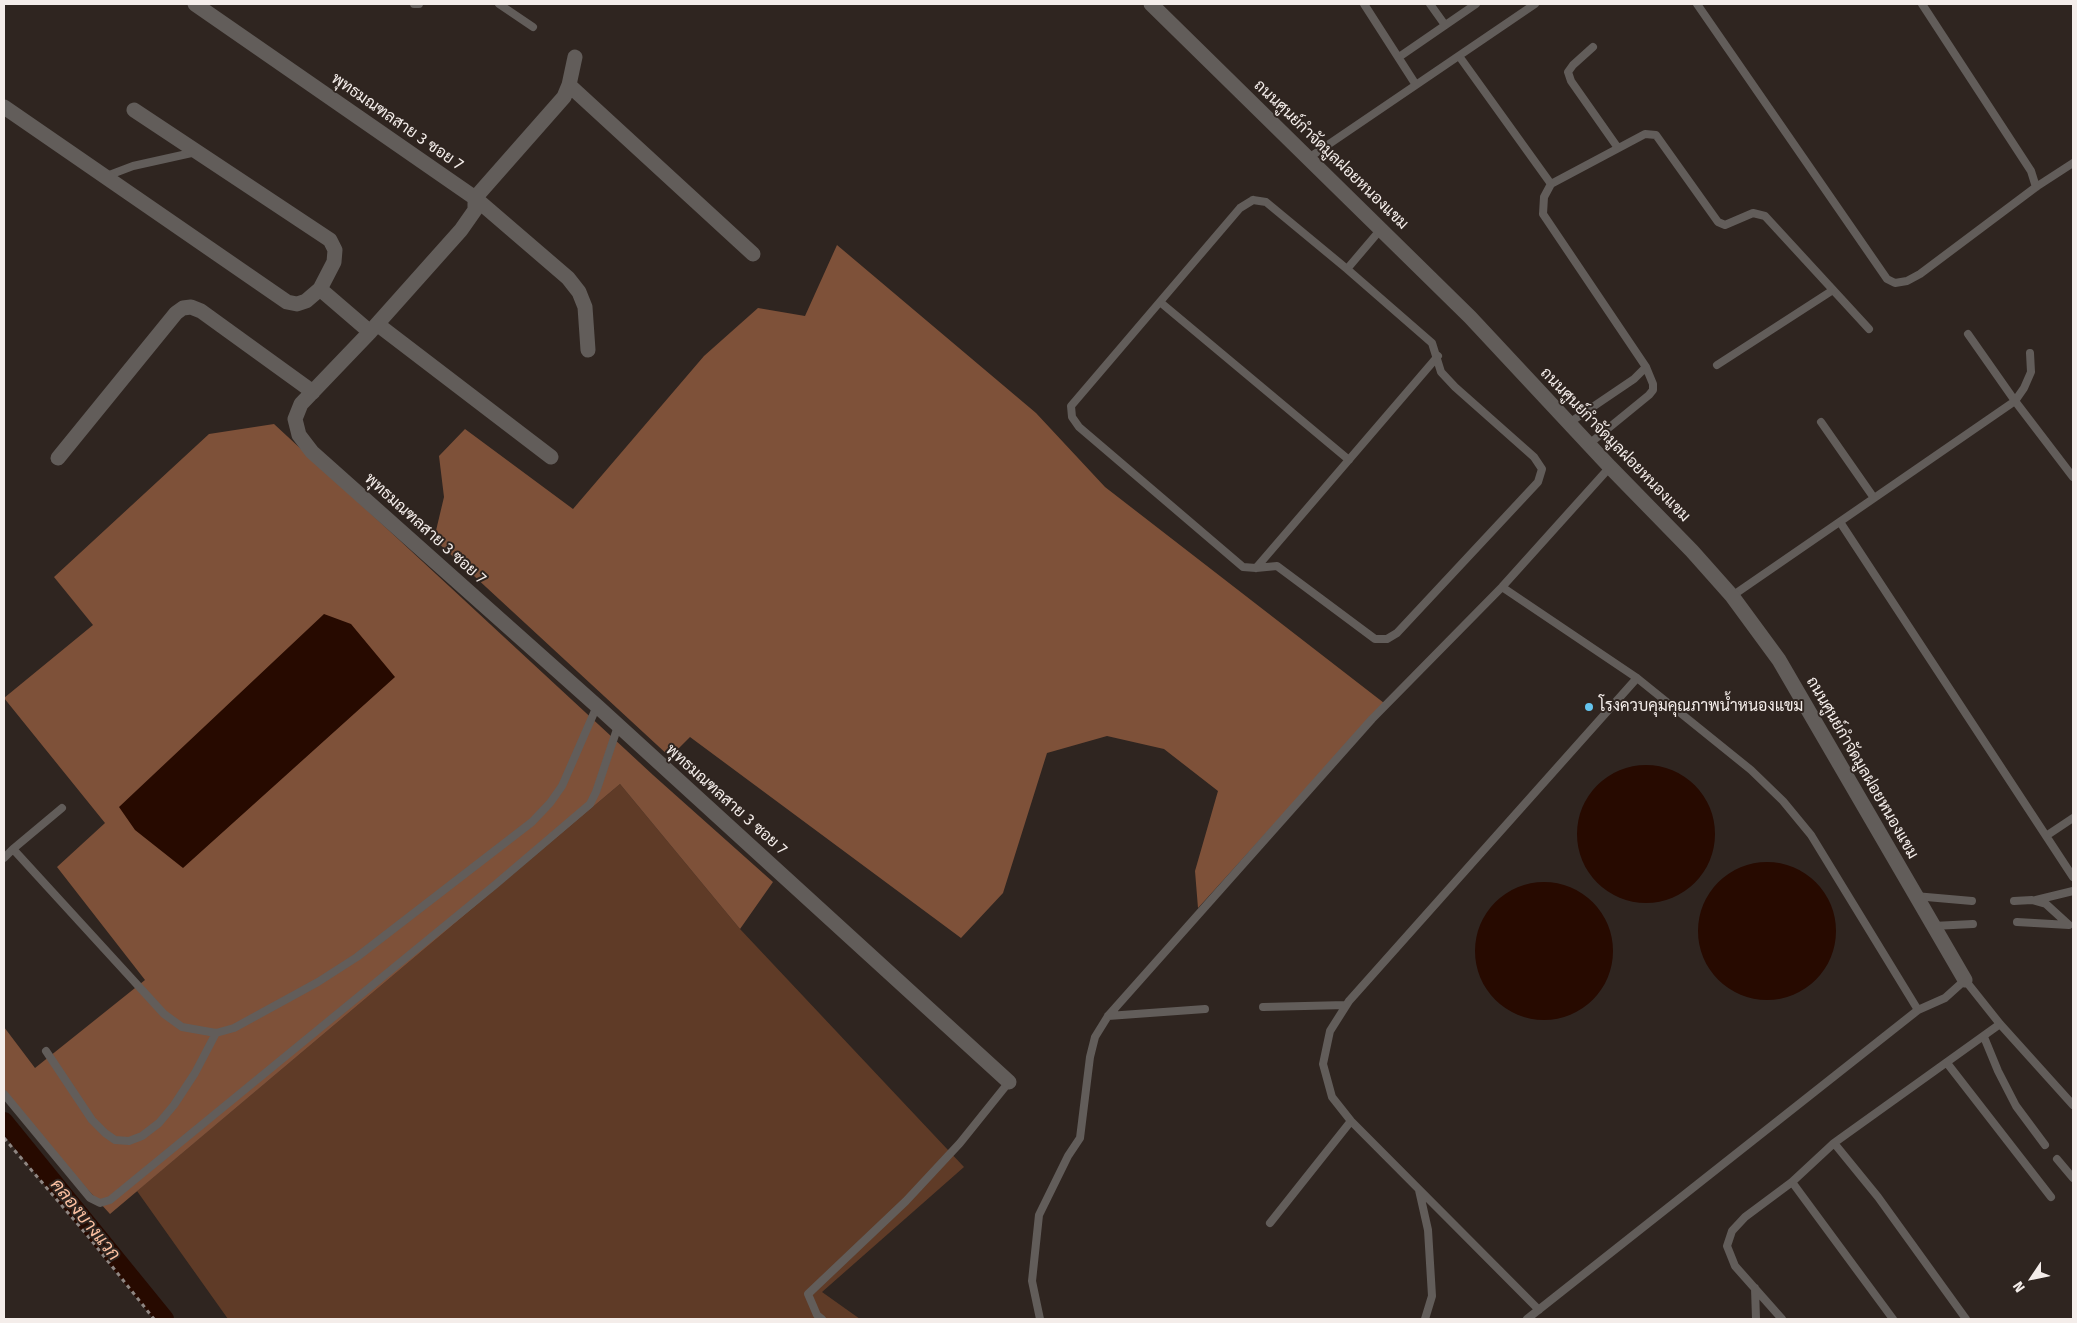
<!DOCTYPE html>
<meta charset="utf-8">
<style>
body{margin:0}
#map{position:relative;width:2077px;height:1323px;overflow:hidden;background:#2f2520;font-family:"Fira Sans",sans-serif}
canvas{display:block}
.frame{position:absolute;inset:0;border:5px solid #f4edea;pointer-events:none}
.north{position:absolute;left:2007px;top:1253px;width:50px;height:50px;-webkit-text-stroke:4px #2f2520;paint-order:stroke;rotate:236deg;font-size:14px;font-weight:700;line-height:20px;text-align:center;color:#f4edea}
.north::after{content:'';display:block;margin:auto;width:18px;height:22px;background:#f4edea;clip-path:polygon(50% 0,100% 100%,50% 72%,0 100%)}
</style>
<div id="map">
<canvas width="2077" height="1323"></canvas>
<div class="frame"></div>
<div class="north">N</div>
</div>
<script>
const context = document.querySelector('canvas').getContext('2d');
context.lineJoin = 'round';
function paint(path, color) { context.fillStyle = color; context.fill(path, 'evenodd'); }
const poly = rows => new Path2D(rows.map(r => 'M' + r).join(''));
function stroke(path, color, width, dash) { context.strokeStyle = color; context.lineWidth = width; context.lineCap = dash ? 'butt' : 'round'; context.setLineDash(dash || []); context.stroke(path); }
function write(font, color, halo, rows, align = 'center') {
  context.font = font + ' "Fira Sans",Sarabun,sans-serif'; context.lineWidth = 4; context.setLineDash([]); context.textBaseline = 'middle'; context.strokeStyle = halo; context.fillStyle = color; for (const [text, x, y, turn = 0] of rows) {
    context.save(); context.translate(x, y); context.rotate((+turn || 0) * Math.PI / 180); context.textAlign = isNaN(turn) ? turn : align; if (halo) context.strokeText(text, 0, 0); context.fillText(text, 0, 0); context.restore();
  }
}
const green = poly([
 [620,784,740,929,964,1167,822,1292,860,1319,228,1319,137,1191]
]);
const forest = poly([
 [837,245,1036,413,1105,487,1384,703,1198,908,1195,871,1218,791,1164,749,1107,736,1047,753,1003,893,961,938,690,737,670,757,434,539,444,497,439,456,465,429,573,509,704,356,758,308,805,316],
 [274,424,653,775,773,882,740,929,620,784,110,1214,4,1098,4,1027,35,1068,145,980,57,867,105,823,4,698,93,625,54,577,209,434]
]);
const water = poly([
 [324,614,351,624,395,677,183,868,135,830,119,807],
 '1577 834a69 69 0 1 1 138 0a69 69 0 1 1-138 0Z',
 '1698 931a69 69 0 1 1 138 0a69 69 0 1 1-138 0Z',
 '1475 951a69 69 0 1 1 138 0a69 69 0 1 1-138 0Z'
]);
const canal = poly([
 [4,1121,165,1319]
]);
const path = poly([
 [4,1138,87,1235,154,1319]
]);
const lane = poly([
 [414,4,419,4],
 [499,4,533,27],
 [1364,4,1416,85],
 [1430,4,1445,25],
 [1697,4,1887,279,1895,283,1907,281,1920,274,2036,187,2073,163],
 [1922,4,2031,171,2036,187],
 [1593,47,1573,65,1568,72,1571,81,1618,148],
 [1459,56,1551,184],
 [1399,57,1476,4],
 [1310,157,1535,4],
 [104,177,133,166,196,152],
 [1253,200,1266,202,1347,269,1432,343,1441,372,1455,387,1534,457,1542,469,1538,482,1397,633,1387,639,1375,639,1277,566,1256,568,1243,567,1079,427,1072,417,1071,406,1240,208,1253,200],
 [1347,269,1381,229],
 [1160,302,1349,460],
 [1968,334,2015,401,2073,477],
 [1717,365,1833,290],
 [1821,422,1874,498],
 [1569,423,1634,379,1646,367],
 [1589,444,1649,395,1653,390,1653,384,1646,367,1543,214,1544,197,1551,184,1645,134,1656,135,1718,222,1725,225,1753,213,1765,216,1869,329],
 [1840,522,2073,877],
 [1256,568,1438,356],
 [1502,587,1637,678,1751,770,1783,801,1811,835,1918,1010],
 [1732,596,2015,401,2024,388,2031,372,2030,353],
 [2046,836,2073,818],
 [13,849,62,808],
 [4,858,13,849,164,1014,182,1027,216,1033,234,1028,318,982,357,957,532,822,550,803,562,786,597,706],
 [1915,896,1972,901],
 [2036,900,2073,891],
 [2014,901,2032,900,2046,904,2069,925,2017,922],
 [1933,926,1973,924],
 [1263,1007,1346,1005],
 [1108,1016,1205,1009],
 [1984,1037,1998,1071,2016,1106,2045,1145],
 [46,1051,92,1120,105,1133,115,1140,129,1141,142,1136,159,1123,174,1105,195,1073,216,1033],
 [1947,1063,2051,1197],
 [4,1094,90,1198,100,1203,110,1200,496,884,590,804,596,792,618,726],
 [1834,1143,1878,1197,1966,1319],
 [2057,1159,2073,1178],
 [1792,1182,1893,1319],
 [1419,1190,1428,1230,1432,1296,1425,1319],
 [1270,1223,1351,1121],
 [1755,1288,1756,1319],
 [1539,1310,1351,1121,1332,1097,1323,1064,1330,1031,1349,1001,1637,678],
 [822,1319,817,1315,808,1294,906,1201,960,1143,1009,1082],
 [1040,1319,1032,1281,1039,1215,1068,1156,1080,1138,1090,1057,1095,1037,1108,1016,1372,719,1502,587,1610,467],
 [1527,1319,1918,1010,1945,998,1965,980,2000,1024,2073,1105],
 [1782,1319,1735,1266,1727,1246,1732,1231,1745,1217,1792,1182,1834,1143,2000,1024]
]);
const street = poly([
 [195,4,475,198,475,210,461,230,370,332,301,404,295,419,299,435,312,452,597,706,1009,1082],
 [1151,4,1470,317,1610,467,1692,551,1732,596,1779,660,1965,980],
 [575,57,569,85,564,97,475,198,568,278,579,292,585,307,588,350],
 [569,85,753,254],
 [4,107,287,302,297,304,306,301,320,289,334,262,335,250,330,240,134,110],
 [320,289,370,332],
 [377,324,551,457],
 [58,458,176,313,183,308,191,307,201,311,313,392]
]);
const markers = [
 [1589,707,5,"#65c5ef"]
];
const streetNames = [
 ["พุทธมณฑลสาย 3 ซอย 7",397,122,35],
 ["ถนนศูนย์กำจัดมูลฝอยหนองแขม",1331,155,44],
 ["ถนนศูนย์กำจัดมูลฝอยหนองแขม",1615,445,46],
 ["พุทธมณฑลสาย 3 ซอย 7",425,529,42],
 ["ถนนศูนย์กำจัดมูลฝอยหนองแขม",1862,768,60],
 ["พุทธมณฑลสาย 3 ซอย 7",726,800,42]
];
const poiNames = [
 ["โรงควบคุมคุณภาพน้ำหนองแขม",1599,707]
];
const waterNames = [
 ["คลองบางแวก",85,1220,51]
];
paint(green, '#5f3b27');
paint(forest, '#7e5139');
paint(water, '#270a00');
stroke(canal, '#270a00', 18);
stroke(path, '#8f8682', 3, [4, 4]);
stroke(lane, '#625d5a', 8);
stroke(street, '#625d5a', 15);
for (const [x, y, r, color] of markers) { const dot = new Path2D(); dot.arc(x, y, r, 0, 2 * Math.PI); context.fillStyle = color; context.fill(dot); stroke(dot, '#2f2520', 2); }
write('16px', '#f4edea', '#2f2520', streetNames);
write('16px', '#f4edea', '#2f2520', poiNames, 'left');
write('italic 18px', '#fcc0a1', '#2f2520', waterNames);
</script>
